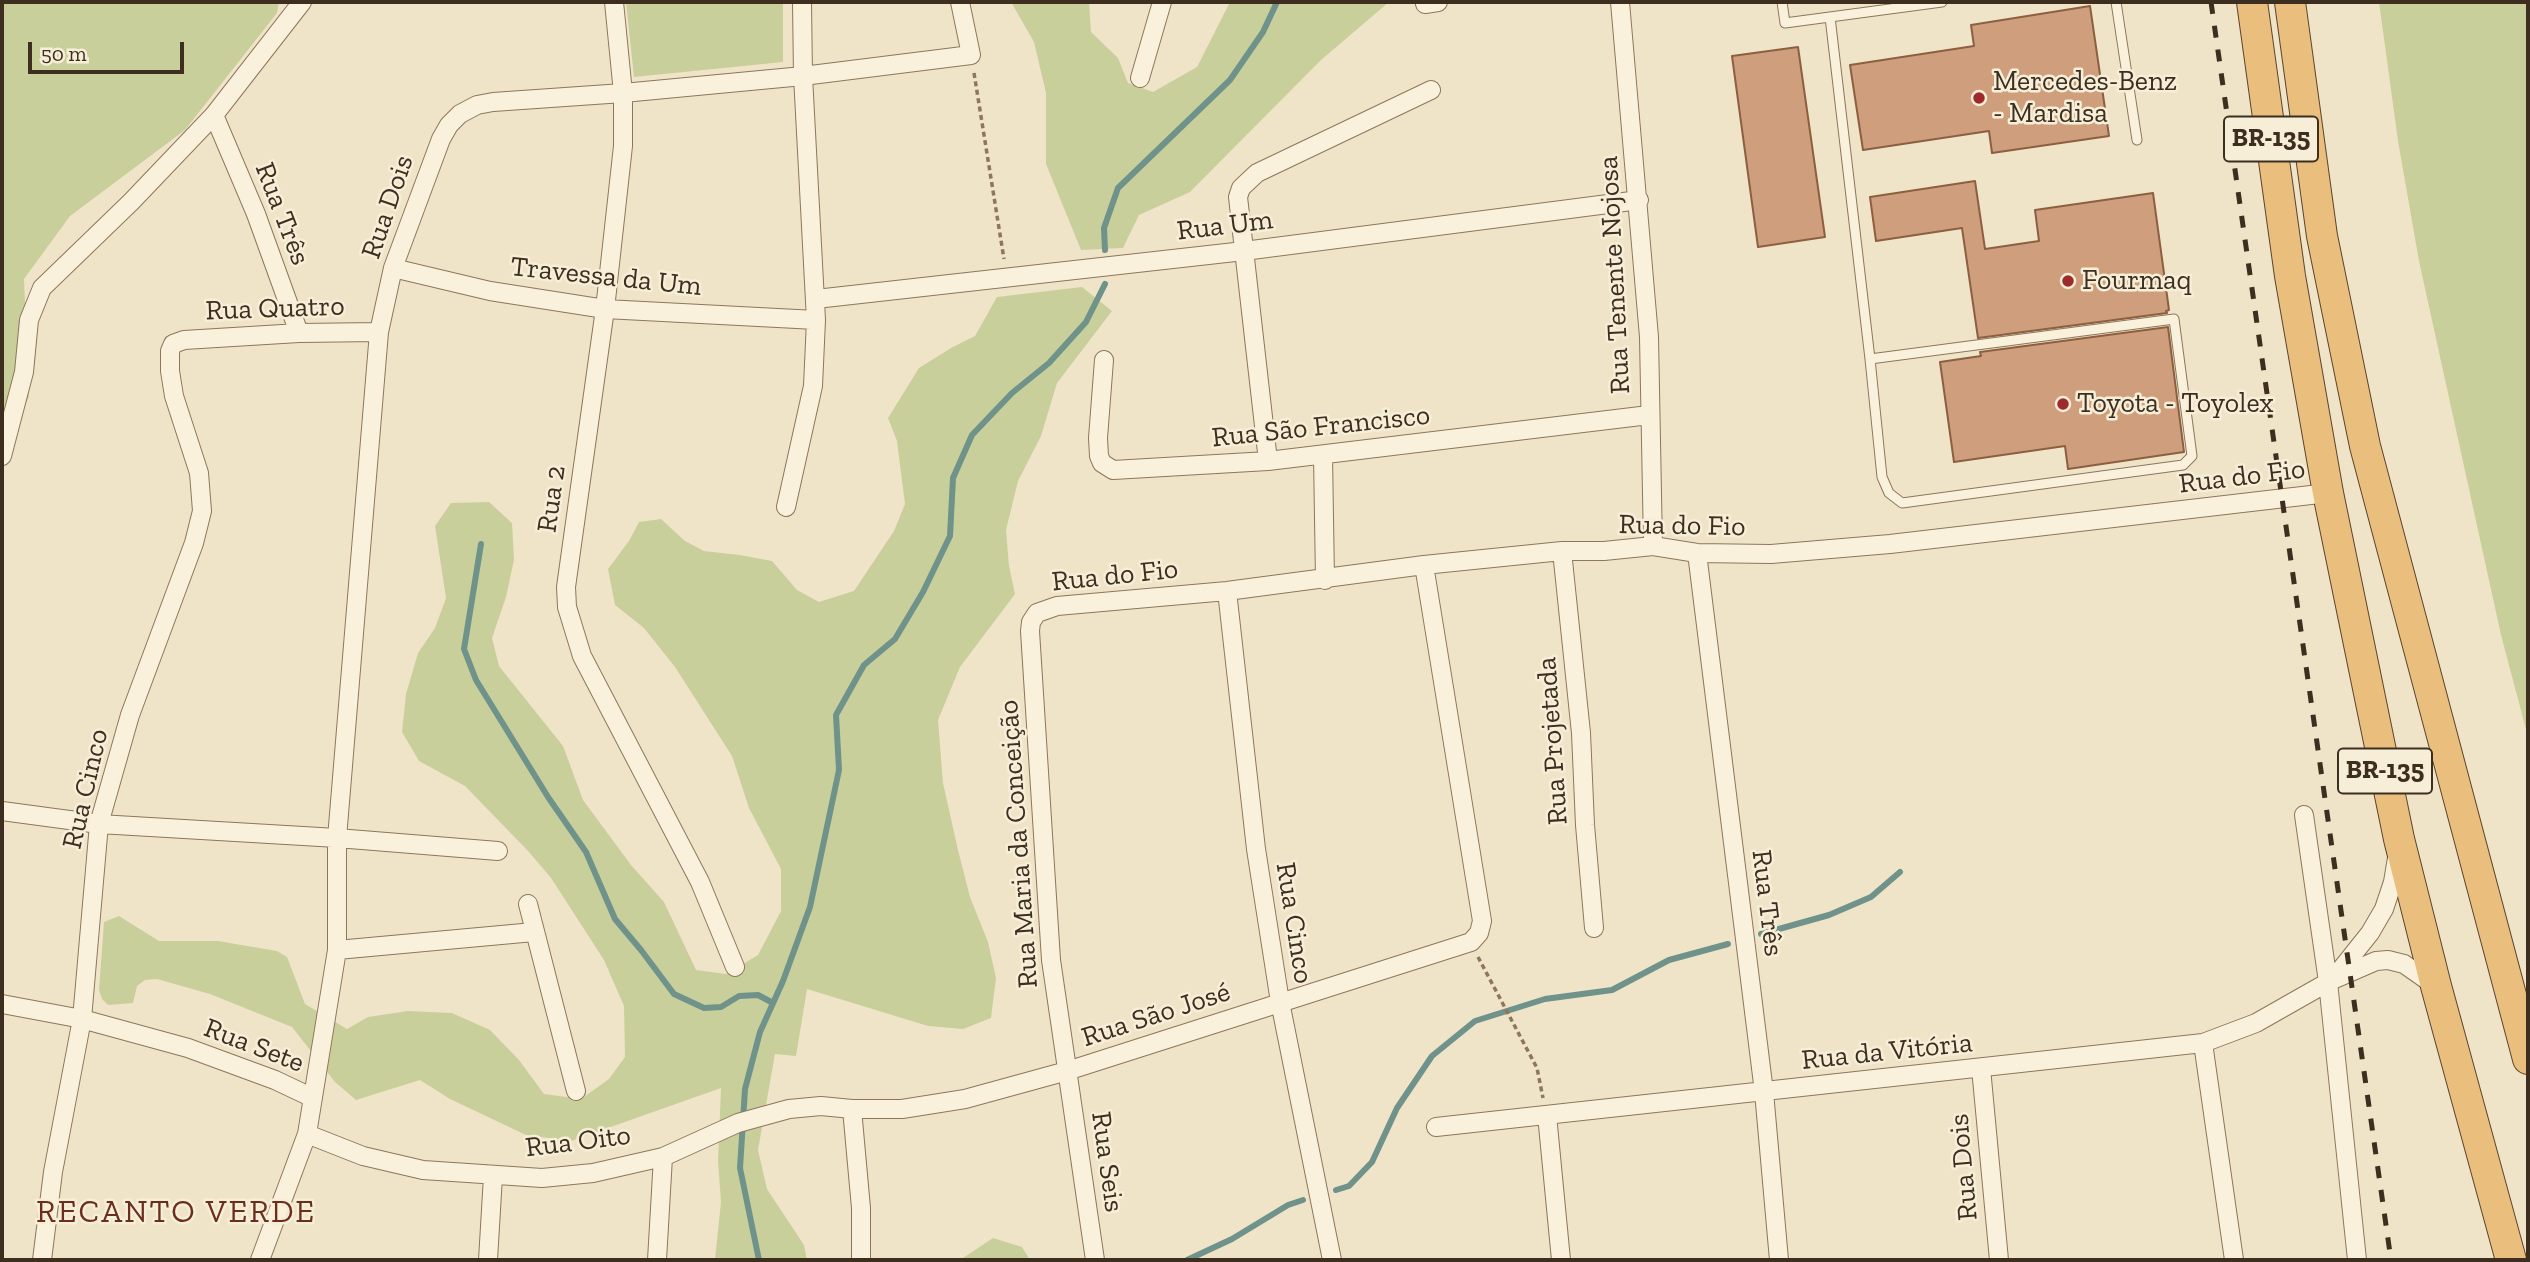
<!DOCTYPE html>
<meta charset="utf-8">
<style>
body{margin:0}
#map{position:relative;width:2530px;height:1262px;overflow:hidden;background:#f0e4c8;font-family:"Zilla Slab",serif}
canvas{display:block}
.frame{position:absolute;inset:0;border:4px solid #3d2e20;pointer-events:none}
.scale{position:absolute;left:28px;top:42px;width:156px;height:32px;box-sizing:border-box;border:4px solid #3d2e20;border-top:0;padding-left:9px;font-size:21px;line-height:24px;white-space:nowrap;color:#3d2e20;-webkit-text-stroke:5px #f7eed8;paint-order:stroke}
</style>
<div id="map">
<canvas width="2530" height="1262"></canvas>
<div class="frame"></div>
<div class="scale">50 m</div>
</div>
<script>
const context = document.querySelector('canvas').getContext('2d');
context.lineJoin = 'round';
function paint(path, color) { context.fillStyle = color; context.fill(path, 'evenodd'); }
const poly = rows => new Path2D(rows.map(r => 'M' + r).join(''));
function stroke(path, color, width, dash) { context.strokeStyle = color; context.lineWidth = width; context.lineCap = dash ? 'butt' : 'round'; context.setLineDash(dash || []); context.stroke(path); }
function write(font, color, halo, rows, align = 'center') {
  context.font = font + ' "Zilla Slab",serif'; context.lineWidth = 5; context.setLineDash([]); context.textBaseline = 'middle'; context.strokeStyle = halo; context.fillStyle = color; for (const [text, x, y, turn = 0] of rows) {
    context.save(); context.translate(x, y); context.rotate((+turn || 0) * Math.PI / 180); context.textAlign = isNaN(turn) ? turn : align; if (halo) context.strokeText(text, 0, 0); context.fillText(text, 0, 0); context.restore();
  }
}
const green = poly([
 [2,2,279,2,277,13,185,130,70,216,24,279,29,397,2,447],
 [626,2,783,2,783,62,634,77],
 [1011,2,1089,2,1091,32,1118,58,1128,83,1153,92,1197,67,1230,2,1389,2,1321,60,1190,192,1139,215,1123,248,1081,250,1046,164,1046,93,1034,42],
 [2379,2,2528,2,2528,737,2501,635,2419,261,2398,141],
 [1082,287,1112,311,1057,383,1041,436,1018,481,1006,530,1009,566,1015,594,960,667,938,720,943,783,958,850,970,897,988,942,996,978,991,1018,963,1029,928,1026,807,989,796,1056,775,1054,758,1150,767,1189,804,1245,807,1260,715,1260,721,1202,718,1161,721,1088,571,1141,526,1135,450,1099,420,1080,356,1100,335,1082,292,1027,210,994,157,979,145,980,137,986,133,1003,108,1005,102,999,99,990,104,922,119,916,159,941,218,941,277,951,287,957,305,1004,347,1029,368,1017,408,1011,452,1013,490,1030,519,1060,544,1094,581,1099,609,1079,625,1057,624,1006,604,960,551,878,529,852,465,786,419,761,402,732,406,694,418,653,435,628,446,598,435,526,451,503,489,502,512,523,514,560,506,597,492,638,499,666,563,746,583,800,631,865,664,902,696,970,726,974,758,955,781,911,781,869,749,808,732,756,675,667,644,628,615,605,608,569,629,541,639,522,661,519,685,541,704,551,740,555,772,561,797,590,819,602,854,591,894,531,905,504,897,441,888,418,919,368,951,348,975,336,997,297],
 [993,1238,1022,1247,1030,1260,960,1260]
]);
const stream = poly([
 [1105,250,1104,228,1118,188,1230,80,1263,32,1277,2],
 [481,544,464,649,476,680,548,797,586,852,615,919,641,950,674,994,704,1008,721,1007,739,996,758,995,773,1003],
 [1761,934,1829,915,1871,897,1900,872],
 [1336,1190,1349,1186,1372,1162,1397,1108,1432,1056,1475,1021,1545,999,1612,990,1669,960,1728,944],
 [759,1260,740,1168,745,1089,760,1032,783,981,810,907,839,770,836,715,864,665,895,639,923,592,950,536,953,478,972,435,1012,393,1049,363,1086,322,1105,284],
 [1187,1260,1232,1239,1288,1205,1303,1200]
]);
const building = poly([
 [2090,6,2109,136,1992,153,1989,131,1863,150,1850,65,1974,46,1971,25,2090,6],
 [1798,47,1825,237,1758,247,1732,56,1798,47],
 [1975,181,1985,249,2039,241,2035,210,2153,193,2169,310,2166,311,2167,313,1978,338,1962,228,1876,241,1870,197,1975,181],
 [2168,327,2184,452,2068,469,2065,446,1954,462,1940,362,1981,356,1980,352,2168,327]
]);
const path = poly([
 [974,73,1004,259],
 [1478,957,1537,1068,1543,1098]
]);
const service = poly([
 [1782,2,1785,23,1942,2],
 [2116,2,2137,140],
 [1830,17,1870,359,2174,319,2192,456,2183,465,1902,503,1889,493,1882,477,1870,359]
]);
const minor = poly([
 [614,2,623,93,623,146,605,309,566,587,567,607,582,656,700,882,735,967],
 [1620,2,1649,337,1653,546],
 [1425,4,1438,2],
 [1140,78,1162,2],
 [214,115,256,214,299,333],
 [393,268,490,291,605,309,816,320],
 [816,299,1244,251,1639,200],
 [1104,360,1098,438,1099,456,1102,463,1113,470,1268,461,1649,415],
 [1323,455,1325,580],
 [2,456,24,372,29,320,42,288,131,202,214,115,302,2],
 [1268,461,1238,197,1241,188,1257,173,1431,90],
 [786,507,813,386,816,320,803,76,802,2],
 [1562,551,1581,733,1585,825,1594,928],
 [1697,553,1764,1092,1779,1260],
 [1227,591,1256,849,1280,1002,1332,1260],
 [2,811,99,824,337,838,498,851],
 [2304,815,2328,982,2357,1260],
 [528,904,576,1091],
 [337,950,534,932],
 [2338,973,2370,933,2384,909,2393,882,2397,858],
 [2,1004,82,1019,188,1048,275,1080,313,1098],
 [2203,1043,2234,1260],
 [1981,1068,1999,1260],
 [852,1109,861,1208,861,1260],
 [1547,1115,1561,1260],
 [1436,1127,2203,1043,2256,1023,2330,981,2376,961,2388,960,2404,964,2434,985],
 [307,1134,363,1156,423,1170,542,1178,593,1173,663,1157,738,1123,789,1109,821,1106,852,1109,902,1109,965,1099,1067,1071,1471,942,1479,933,1482,921,1424,565],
 [42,1260,53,1172,82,1019,99,824,130,715,194,543,202,511,199,473,174,396,170,371,170,351,173,344,184,340,299,333,379,332],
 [260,1260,307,1134,337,950,337,838,379,332,393,268,441,139,449,125,460,114,477,105,493,102,623,93,803,76,971,55,960,2],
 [488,1260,493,1176],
 [657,1260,663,1157],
 [1095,1260,1051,960,1030,631,1031,622,1037,613,1057,606,1227,591,1424,565,1562,551,1604,551,1653,546,1697,553,1771,554,1890,544,2328,493]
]);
const trunk = poly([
 [2252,2,2290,276,2328,493,2399,839,2436,986,2511,1260],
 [2290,2,2322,236,2365,446,2528,1059]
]);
const rail = poly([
 [2211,2,2391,1260]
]);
const markers = [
 [1979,98,7,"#9e2a2b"],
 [2068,281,7,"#9e2a2b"],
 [2063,404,7,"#9e2a2b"]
];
const shields = [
 [2271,139,94],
 [2385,771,94]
];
const shieldNames = [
 ["BR-135",2271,139],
 ["BR-135",2385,771]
];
const poiNames = [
 ["Mercedes-Benz",1993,82],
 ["- Mardisa",1993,114],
 ["Fourmaq",2082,281],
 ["Toyota - Toyolex",2077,404]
];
const streetNames = [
 ["Rua Dois",388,207,-71],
 ["Rua Três",282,214,69],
 ["Rua Um",1225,226,-7],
 ["Rua Tenente Nojosa",1615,275,-93],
 ["Travessa da Um",606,277,6],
 ["Rua Quatro",275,309,-2],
 ["Rua São Francisco",1321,427,-6],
 ["Rua do Fio",2242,477,-7],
 ["Rua 2",552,499,-82],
 ["Rua do Fio",1682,526,1],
 ["Rua do Fio",1115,576,-6],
 ["Rua Projetada",1553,741,-94],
 ["Rua Cinco",86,789,-77],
 ["Rua Maria da Conceição",1019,844,-94],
 ["Rua Três",1767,903,83],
 ["Rua Cinco",1294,923,81],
 ["Rua São José",1156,1015,-18],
 ["Rua Sete",254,1046,21],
 ["Rua da Vitória",1887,1052,-6],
 ["Rua Oito",578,1142,-7],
 ["Rua Seis",1107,1162,82],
 ["Rua Dois",1964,1167,-95]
];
const quarterNames = [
 ["RECANTO VERDE",176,1213]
];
paint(green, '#c9cf9b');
stroke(stream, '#6f938a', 6);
paint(building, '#cf9f7d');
stroke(building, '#8d5f41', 2);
stroke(service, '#8d765c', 11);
stroke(minor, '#8d765c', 20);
stroke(trunk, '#5b4430', 32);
stroke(path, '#8d765c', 3.5, [5, 3.5]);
stroke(service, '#faf1dc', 9);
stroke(minor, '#faf1dc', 18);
stroke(trunk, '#eabe7c', 30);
stroke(rail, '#3d2e20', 5, [12, 12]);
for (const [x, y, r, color] of markers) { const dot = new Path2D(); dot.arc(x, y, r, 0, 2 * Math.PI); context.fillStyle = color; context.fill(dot); stroke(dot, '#f7eed8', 2.5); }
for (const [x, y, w] of shields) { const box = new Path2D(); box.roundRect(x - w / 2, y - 22.5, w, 45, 5); context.fillStyle = '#f7eed8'; context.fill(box); stroke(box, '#3d2e20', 2); }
write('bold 26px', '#3d2e20', null, shieldNames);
write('28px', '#3d2e20', '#f7eed8', poiNames, 'left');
write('28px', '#3d2e20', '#f7eed8', streetNames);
context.letterSpacing = '2px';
write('32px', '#6b2e1e', '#f7eed8', quarterNames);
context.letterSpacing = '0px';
</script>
